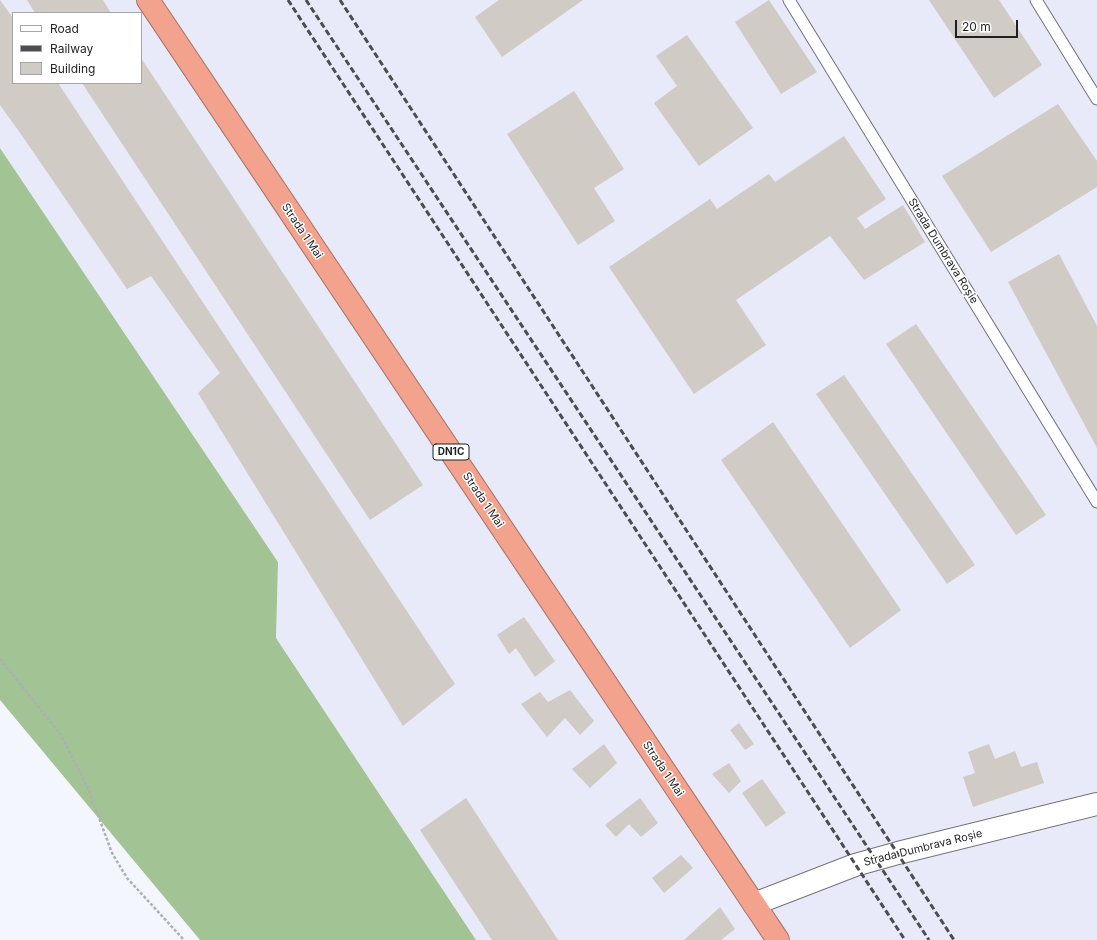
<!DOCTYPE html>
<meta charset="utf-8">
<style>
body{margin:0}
#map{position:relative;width:1097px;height:940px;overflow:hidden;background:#f4f6fe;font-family:Inter,sans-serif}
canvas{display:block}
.legend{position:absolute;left:12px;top:12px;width:130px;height:72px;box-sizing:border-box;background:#fff;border:1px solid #a5a6a7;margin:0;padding:5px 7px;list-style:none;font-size:12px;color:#1f2022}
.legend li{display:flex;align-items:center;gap:8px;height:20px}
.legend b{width:20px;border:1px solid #a5a6a7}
.scale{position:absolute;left:955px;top:20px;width:63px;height:18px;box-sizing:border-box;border:2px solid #1f2022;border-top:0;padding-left:5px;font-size:12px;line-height:14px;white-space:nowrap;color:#1f2022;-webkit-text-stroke:3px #fff;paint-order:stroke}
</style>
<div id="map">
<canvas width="1097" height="940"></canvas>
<ul class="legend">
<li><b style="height:5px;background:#fff"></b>Road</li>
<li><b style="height:5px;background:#4c4d51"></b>Railway</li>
<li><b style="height:11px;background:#d1cbc5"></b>Building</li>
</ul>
<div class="scale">20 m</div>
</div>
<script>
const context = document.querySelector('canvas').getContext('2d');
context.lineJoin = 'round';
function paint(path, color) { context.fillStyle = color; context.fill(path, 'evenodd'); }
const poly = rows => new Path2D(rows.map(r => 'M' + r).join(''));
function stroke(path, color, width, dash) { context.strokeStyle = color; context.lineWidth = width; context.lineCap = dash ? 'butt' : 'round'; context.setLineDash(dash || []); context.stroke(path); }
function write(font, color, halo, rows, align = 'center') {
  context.font = font + ' Inter,sans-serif'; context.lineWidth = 3; context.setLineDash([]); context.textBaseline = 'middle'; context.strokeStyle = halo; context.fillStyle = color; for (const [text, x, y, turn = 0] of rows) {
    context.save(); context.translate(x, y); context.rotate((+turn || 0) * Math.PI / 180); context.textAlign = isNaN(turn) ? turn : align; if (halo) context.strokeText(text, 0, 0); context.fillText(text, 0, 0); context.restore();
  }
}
const built = poly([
 [0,0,1097,0,1097,940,476,940,276,638,278,562,0,148],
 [13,13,141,13,141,83,13,83]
]);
const forest = poly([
 [0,148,278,562,276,638,476,940,200,940,0,700]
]);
const building = poly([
 [0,0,13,18,13,83,58,83,455,684,403,726,198,393,220,373,151,276,127,289,23,137,0,105],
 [27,0,103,0,111,13,35,13],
 [499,0,583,0,502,57,475,17],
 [769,0,817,72,781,94,735,22],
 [929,0,999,0,1042,65,994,98],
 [687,35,753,128,699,166,654,103,677,86,656,56],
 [141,58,423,485,370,520,82,83,141,83],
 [574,91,624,169,594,188,615,221,578,245,507,134],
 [1058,104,1097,161,1097,187,991,252,942,176],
 [844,136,886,199,857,218,865,229,903,205,925,242,864,280,830,236,736,300,766,345,694,394,609,267,710,199,717,209,769,174,775,182],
 [1059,254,1097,326,1097,448,1008,282],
 [916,324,1046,515,1016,535,886,344],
 [844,375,975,565,947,584,816,394],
 [773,422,901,610,850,648,721,460],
 [524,617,555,661,535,677,516,648,509,654,497,635],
 [570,690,594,721,580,735,565,718,547,737,521,704,540,692,548,702],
 [739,723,754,744,745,750,730,730],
 [604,744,617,763,590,788,572,769],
 [989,744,995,759,1015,751,1021,767,1037,762,1044,783,973,807,963,777,975,773,968,752],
 [729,763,741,781,729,793,712,774],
 [762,779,786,813,766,827,742,793],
 [466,798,558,940,492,940,420,830],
 [640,798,658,823,641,837,629,824,616,837,605,825],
 [681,855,693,868,664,893,652,878],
 [720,907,735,929,721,940,684,940]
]);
const path = poly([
 [0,659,61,735,88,788,112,853,127,878,184,940]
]);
const lane = poly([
 [789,0,1097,502],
 [1036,0,1097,99]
]);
const secondary = poly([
 [754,904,855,865,898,853,1097,804]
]);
const highway = poly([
 [148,0,778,940]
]);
const rail = poly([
 [288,0,905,940],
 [306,0,929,940],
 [340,0,954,940]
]);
const shields = [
 [451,452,36]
];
const shieldNames = [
 ["DN1C",451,452]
];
const streetNames = [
 ["Strada 1 Mai",302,231,56],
 ["Strada Dumbrava Roșie",943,251,58],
 ["Strada 1 Mai",483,500,56],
 ["Strada 1 Mai",663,769,56],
 ["Strada Dumbrava Roșie",923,848,-14]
];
paint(built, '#e8eaf9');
paint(forest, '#a2c394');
paint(building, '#d1cbc5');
stroke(lane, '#73747b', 13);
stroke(secondary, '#73747b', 24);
stroke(highway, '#a97468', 24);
stroke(path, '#adafb5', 2.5, [3, 2]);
stroke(lane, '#fff', 11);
stroke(secondary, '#fff', 22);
stroke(highway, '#f3a28d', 22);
stroke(rail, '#4c4d51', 3, [6, 3]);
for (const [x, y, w] of shields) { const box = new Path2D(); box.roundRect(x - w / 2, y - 8, w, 16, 3); context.fillStyle = '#fff'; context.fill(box); stroke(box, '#1f2022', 1); }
write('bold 10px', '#1f2022', null, shieldNames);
write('11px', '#1f2022', '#fff', streetNames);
</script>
